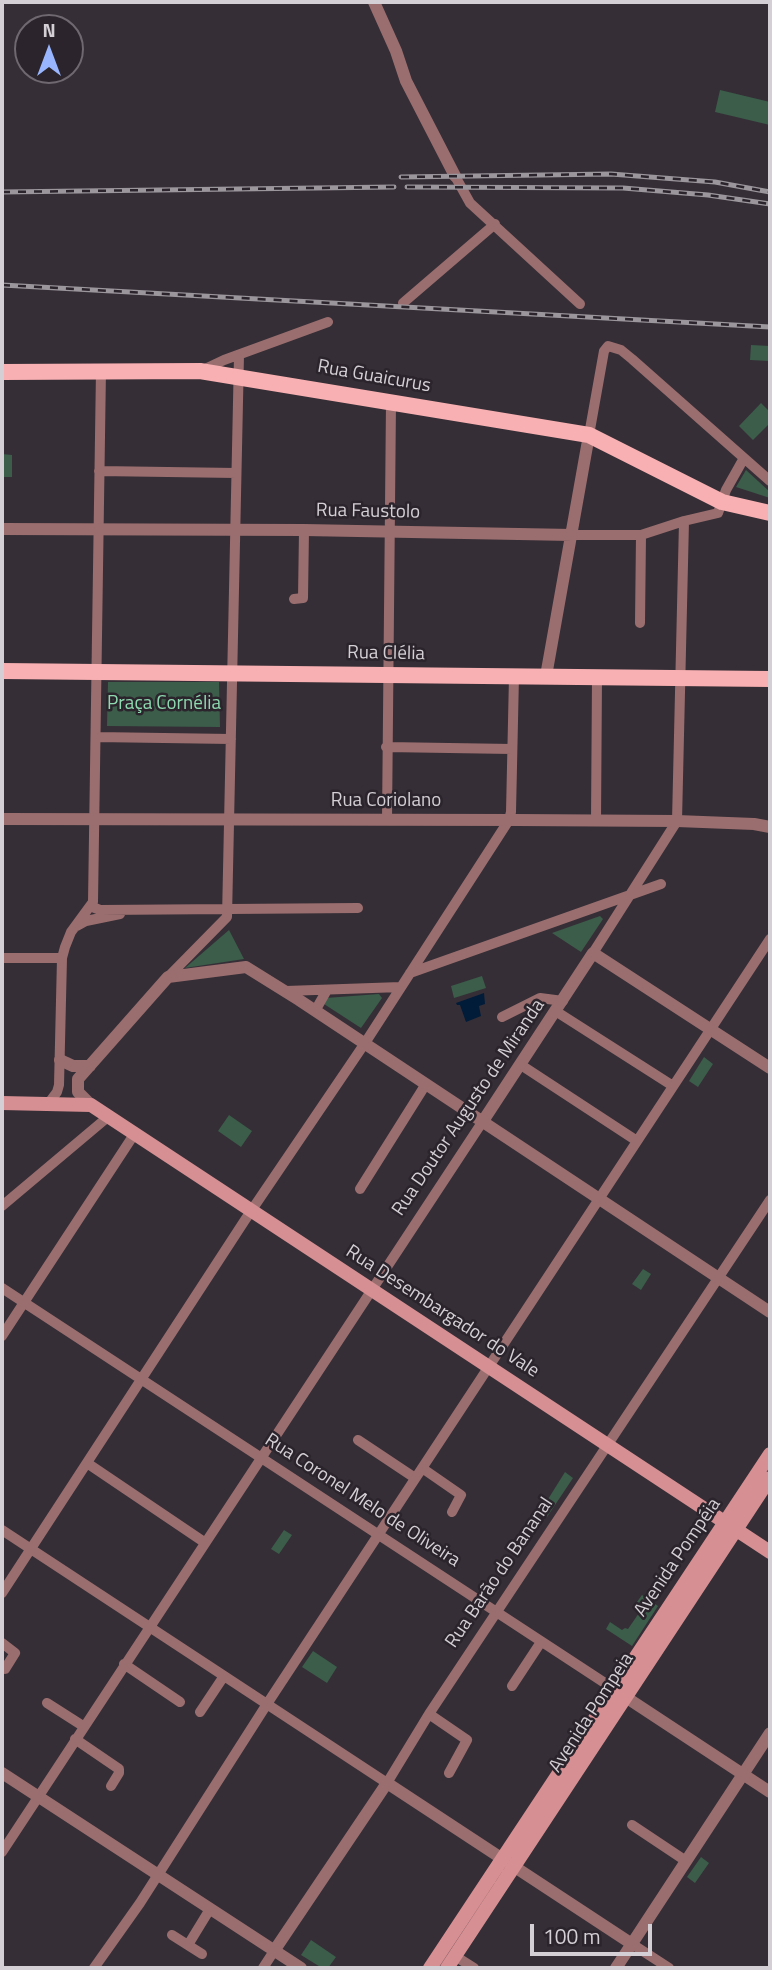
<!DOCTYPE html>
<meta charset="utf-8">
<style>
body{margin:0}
#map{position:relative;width:772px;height:1970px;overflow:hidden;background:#352e36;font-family:"Titillium Web",sans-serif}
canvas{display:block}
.frame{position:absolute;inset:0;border:4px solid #d4cfd5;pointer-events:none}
.north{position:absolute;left:14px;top:14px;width:70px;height:70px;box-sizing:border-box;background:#2b242c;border:2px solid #6f6870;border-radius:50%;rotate:0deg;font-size:19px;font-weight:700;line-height:28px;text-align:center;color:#d4cfd5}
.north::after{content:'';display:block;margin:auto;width:24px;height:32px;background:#99b5fd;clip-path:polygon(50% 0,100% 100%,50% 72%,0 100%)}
.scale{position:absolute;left:530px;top:1924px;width:122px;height:32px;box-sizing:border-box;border:4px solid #d4cfd5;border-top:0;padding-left:9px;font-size:21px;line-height:24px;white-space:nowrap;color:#d4cfd5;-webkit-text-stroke:5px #2b242c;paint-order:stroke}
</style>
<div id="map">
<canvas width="772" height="1970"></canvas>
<div class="frame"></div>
<div class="north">N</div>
<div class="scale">100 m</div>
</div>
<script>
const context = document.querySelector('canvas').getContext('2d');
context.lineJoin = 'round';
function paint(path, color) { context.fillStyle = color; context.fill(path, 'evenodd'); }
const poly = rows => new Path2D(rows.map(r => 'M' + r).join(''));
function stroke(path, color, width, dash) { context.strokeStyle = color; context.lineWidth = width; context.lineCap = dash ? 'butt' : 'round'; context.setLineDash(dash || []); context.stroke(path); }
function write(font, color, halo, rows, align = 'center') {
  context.font = font + ' "Titillium Web",sans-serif'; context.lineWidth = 5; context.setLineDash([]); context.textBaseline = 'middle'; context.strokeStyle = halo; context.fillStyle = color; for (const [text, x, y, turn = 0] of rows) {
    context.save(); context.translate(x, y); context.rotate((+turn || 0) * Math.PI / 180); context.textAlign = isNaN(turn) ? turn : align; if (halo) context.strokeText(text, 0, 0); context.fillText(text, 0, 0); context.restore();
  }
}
const green = poly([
 [720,90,770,102,770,125,715,112],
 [751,345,770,346,770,361,750,360],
 [761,403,770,412,770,423,753,440,739,426],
 [2,454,12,455,12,477,2,477],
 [746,470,770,492,770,498,736,487],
 [108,682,219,682,220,727,107,726],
 [600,916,603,919,581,952,552,933],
 [229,930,244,959,185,968],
 [482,976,486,988,454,998,451,986],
 [379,994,382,998,361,1028,324,1004,326,998],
 [704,1057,713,1064,698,1087,689,1081],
 [229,1115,252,1131,241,1147,218,1131],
 [643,1269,651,1274,641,1290,632,1284],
 [565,1472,573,1478,547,1517,540,1512],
 [284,1530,292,1535,279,1554,271,1549],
 [642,1595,658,1606,632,1646,606,1629,610,1622,622,1630,625,1628,628,1629,639,1613,637,1602],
 [313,1651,337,1667,327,1683,302,1667],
 [701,1857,709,1863,695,1883,687,1877],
 [311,1940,336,1957,328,1968,322,1968,301,1955]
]);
const water = poly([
 [484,993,485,1004,479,1006,481,1016,466,1022,460,1005,457,1005,456,1003]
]);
const minor = poly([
 [455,176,470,203,580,304],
 [403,303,495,224],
 [205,369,224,360,328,322],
 [589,435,604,351,608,346,621,350,632,359,770,481],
 [99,471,236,473],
 [572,535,641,535,684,521,718,513,726,490,744,458],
 [294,599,303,598,304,530],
 [640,623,641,535],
 [96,737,231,739],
 [386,747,512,749],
 [387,820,391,402],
 [596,821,597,677],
 [90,906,100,910,358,908],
 [77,926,86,921,120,914],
 [593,953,677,821,684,521],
 [2,958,62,958],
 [410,973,661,884],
 [168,977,227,917,239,355],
 [286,991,401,987],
 [315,1011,327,990],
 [557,1012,673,1086],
 [502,1017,540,998,563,1001],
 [521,1065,637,1141],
 [48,1104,57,1092,59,1085,62,958,65,947,71,932,93,902,101,370],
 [360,1189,426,1084],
 [2,1206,109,1116],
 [2,1288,614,1689],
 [2,1336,135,1133],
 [358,1440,415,1478],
 [87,1463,204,1542],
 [422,1468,461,1495,452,1512],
 [2,1530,387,1783,429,1714,770,1200],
 [2,1593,245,1220,365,1043,509,820,511,812,514,676],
 [2,1643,15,1653,5,1669],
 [124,1664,180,1702],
 [512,1686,541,1642],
 [47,1703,83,1726],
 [200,1712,224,1676],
 [429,1714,467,1740,449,1773],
 [75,1739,119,1769,119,1773,111,1786],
 [632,1825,686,1861],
 [2,1852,483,1121],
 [172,1935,202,1954],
 [632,1944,669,1968],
 [188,1945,210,1909],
 [455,1956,474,1968],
 [94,1968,140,1903,267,1704,770,939],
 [263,1968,274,1951]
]);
const tertiary = poly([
 [374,2,396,51,406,81,455,176],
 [2,529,304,530,572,535],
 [546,676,589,435],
 [2,819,517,820,677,821,754,824,770,827],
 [60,1060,73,1066,90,1066],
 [91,1105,78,1092,78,1079,168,977,246,967,299,1000,770,1312],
 [483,1121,593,953,770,1068],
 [618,1692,770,1792],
 [2,1773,301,1968],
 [274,1951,387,1783,632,1944],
 [616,1968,770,1733]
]);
const secondary = poly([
 [2,1103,91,1105,770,1552],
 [430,1968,770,1454],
 [447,1968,770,1478]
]);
const primary = poly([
 [2,372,200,371,589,435,722,502,770,513],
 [2,671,770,679]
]);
const rail = poly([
 [401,177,611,174,715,182,770,192],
 [407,187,623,188,708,195,770,204],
 [2,192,394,187],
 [2,285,770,327]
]);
const streetNames = [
 ["Rua Guaicurus",374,377,10],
 ["Rua Faustolo",368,512,1],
 ["Rua Clélia",386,654,1],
 ["Rua Coriolano",386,801],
 ["Rua Doutor Augusto de Miranda",469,1108,-56],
 ["Rua Desembargador do Vale",442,1312,33],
 ["Rua Coronel Melo de Oliveira",362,1501,33],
 ["Avenida Pompéia",678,1558,-56],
 ["Rua Barão do Bananal",500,1573,-56],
 ["Avenida Pompeia",592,1713,-57]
];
const parkNames = [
 ["Praça Cornélia",164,704]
];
paint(green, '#3b5d4a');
paint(water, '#001c39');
stroke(minor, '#9a6e6f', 10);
stroke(tertiary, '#9a6e6f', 12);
stroke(secondary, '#d68f92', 14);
stroke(primary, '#f9b0b2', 16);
stroke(rail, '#9b959c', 5);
stroke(rail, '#2b242c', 2.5, [8]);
write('19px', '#d4cfd5', '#2b242c', streetNames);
write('19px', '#8edab0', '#2b242c', parkNames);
</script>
